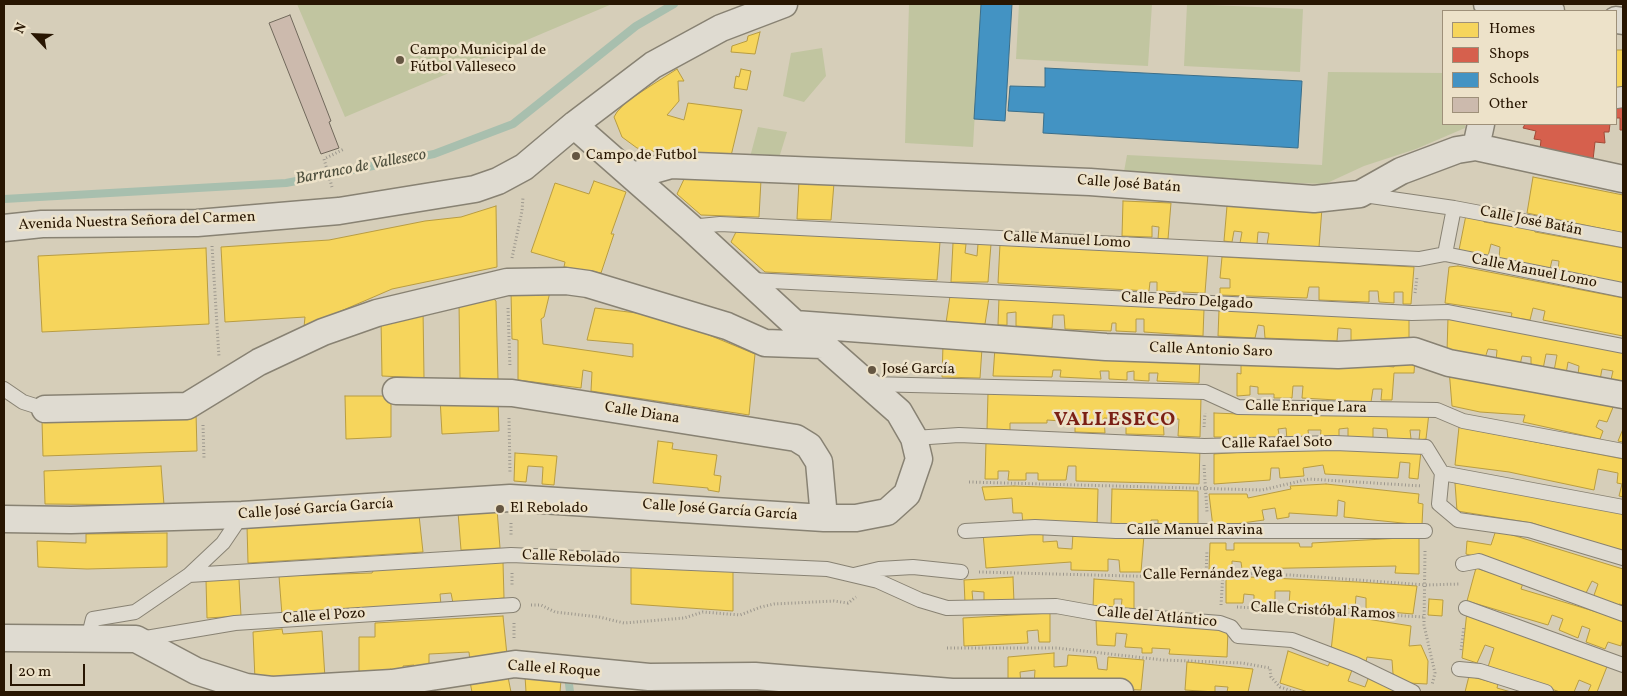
<!DOCTYPE html>
<meta charset="utf-8">
<style>
body{margin:0}
#map{position:relative;width:1627px;height:696px;overflow:hidden;background:#d6ceb9;font-family:Vollkorn,serif}
canvas{display:block}
.frame{position:absolute;inset:0;border:5px solid #281602;pointer-events:none}
.legend{position:absolute;left:1442px;top:10px;width:175px;height:115px;box-sizing:border-box;background:#ede2c9;border:1px solid #9e9079;margin:0;padding:6px 9px;list-style:none;font-size:15px;color:#281602}
.legend li{display:flex;align-items:center;gap:10px;height:25px}
.legend b{width:25px;border:1px solid #9e9079}
.north{position:absolute;left:10px;top:10px;width:50px;height:50px;-webkit-text-stroke:4px #ede2c9;paint-order:stroke;rotate:295deg;font-size:14px;font-weight:700;line-height:20px;text-align:center;color:#281602}
.north::after{content:'';display:block;margin:auto;width:18px;height:22px;background:#281602;clip-path:polygon(50% 0,100% 100%,50% 72%,0 100%)}
.scale{position:absolute;left:10px;top:664px;width:75px;height:22px;box-sizing:border-box;border:2px solid #281602;border-top:0;padding-left:6px;font-size:15px;line-height:18px;white-space:nowrap;color:#281602;-webkit-text-stroke:4px #ede2c9;paint-order:stroke}
</style>
<div id="map">
<canvas width="1627" height="696"></canvas>
<div class="frame"></div>
<ul class="legend">
<li><b style="height:14px;background:#f6d55c"></b>Homes</li>
<li><b style="height:14px;background:#d6604d"></b>Shops</li>
<li><b style="height:14px;background:#4393c3"></b>Schools</li>
<li><b style="height:14px;background:#ccbaad"></b>Other</li>
</ul>
<div class="north">N</div>
<div class="scale">20 m</div>
</div>
<script>
const context = document.querySelector('canvas').getContext('2d');
context.lineJoin = 'round';
function paint(path, color) { context.fillStyle = color; context.fill(path, 'evenodd'); }
const poly = rows => new Path2D(rows.map(r => 'M' + r).join(''));
function stroke(path, color, width, dash) { context.strokeStyle = color; context.lineWidth = width; context.lineCap = dash ? 'butt' : 'round'; context.setLineDash(dash || []); context.stroke(path); }
function write(font, color, halo, rows, align = 'center') {
  context.font = font + ' Vollkorn,serif'; context.lineWidth = 5; context.setLineDash([]); context.textBaseline = 'middle'; context.strokeStyle = halo; context.fillStyle = color; for (const [text, x, y, turn = 0] of rows) {
    context.save(); context.translate(x, y); context.rotate((+turn || 0) * Math.PI / 180); context.textAlign = isNaN(turn) ? turn : align; if (halo) context.strokeText(text, 0, 0); context.fillText(text, 0, 0); context.restore();
  }
}
const green = poly([
 [297,4,612,4,345,117],
 [909,4,981,4,973,147,905,143],
 [1019,4,1152,4,1148,66,1016,59],
 [1187,4,1303,9,1300,72,1184,66],
 [822,48,826,76,804,102,783,96,791,53],
 [1328,72,1443,73,1443,124,1465,124,1465,128,1416,149,1364,166,1325,184,1123,177,1127,155,1322,165],
 [758,127,787,132,779,158,750,157]
]);
const homes = poly([
 [760,32,755,54,731,52,732,46,747,41,748,36,760,32],
 [1616,50,1623,50,1623,92,1616,92,1616,50],
 [677,69,684,81,678,81,679,101,667,115,684,120,688,103,742,110,730,160,664,150,663,153,637,148,622,137,614,117,617,112,627,101,677,69],
 [741,69,751,71,747,90,734,88,736,76,739,77,741,69],
 [686,175,761,180,759,217,701,215,677,194,686,175],
 [1533,177,1623,195,1623,233,1527,213,1533,177],
 [594,181,626,192,611,234,614,234,601,273,564,267,565,262,531,252,555,183,589,194,594,181],
 [799,181,834,183,831,220,797,219,799,181],
 [1123,201,1171,203,1168,239,1158,239,1159,227,1152,226,1152,237,1122,236,1123,201],
 [496,206,497,267,392,289,304,327,305,317,225,322,221,247,329,240,425,221,461,217,496,206],
 [1227,206,1322,208,1319,247,1267,245,1269,233,1258,232,1257,244,1240,243,1242,232,1234,231,1232,242,1224,241,1227,206],
 [1466,215,1483,218,1484,222,1514,227,1515,225,1534,229,1535,232,1623,248,1623,284,1558,271,1559,261,1552,260,1550,269,1499,258,1500,247,1491,244,1488,256,1459,250,1466,215],
 [737,230,940,242,937,280,765,272,731,242,737,230],
 [953,243,966,244,965,253,977,256,978,244,991,244,988,282,951,282,953,243],
 [1000,244,1208,254,1205,293,1157,291,1157,282,1150,282,1149,291,998,283,1000,244],
 [206,248,209,324,42,332,38,256,206,248],
 [1222,257,1414,267,1411,304,1403,304,1403,292,1394,292,1394,303,1379,302,1378,291,1369,291,1369,302,1319,300,1319,287,1309,287,1307,298,1220,295,1220,288,1230,288,1230,279,1220,278,1222,257],
 [1458,266,1623,298,1623,336,1543,320,1545,311,1533,308,1530,320,1511,317,1512,313,1445,303,1449,267,1458,266],
 [511,291,550,292,544,317,541,319,543,344,633,357,633,344,587,340,595,308,637,313,637,309,675,321,755,354,749,415,591,391,592,372,583,370,581,388,518,380,518,340,512,339,511,291],
 [489,295,496,301,498,380,460,378,459,303,489,295],
 [950,296,989,298,985,324,946,323,950,296],
 [999,298,1204,309,1203,336,1144,332,1144,319,1136,319,1136,332,1116,331,1116,323,1112,323,1111,331,1065,329,1064,315,1053,315,1052,328,1016,326,1016,312,1007,313,1007,325,998,325,999,298],
 [423,308,424,378,382,376,381,319,423,308],
 [1219,310,1409,319,1409,345,1351,341,1351,329,1338,328,1337,341,1265,338,1264,326,1258,325,1255,338,1218,336,1219,310],
 [1448,318,1623,351,1623,387,1610,384,1613,371,1602,369,1600,380,1578,375,1579,366,1568,362,1566,374,1554,371,1557,355,1546,354,1543,369,1531,367,1531,357,1522,356,1520,365,1496,361,1497,350,1488,349,1485,358,1447,352,1448,318],
 [943,345,982,348,980,378,942,377,943,345],
 [995,348,1200,356,1199,383,1157,381,1158,373,1149,373,1149,381,1134,380,1134,371,1127,372,1127,380,1109,379,1109,371,1100,371,1101,379,1060,377,1061,370,1053,370,1052,377,993,376,995,348],
 [1415,358,1414,373,1394,373,1392,400,1381,400,1382,389,1373,389,1371,402,1302,398,1303,386,1293,386,1292,398,1274,398,1274,394,1258,394,1258,387,1250,386,1250,395,1237,396,1237,373,1241,374,1241,361,1363,364,1394,367,1395,360,1415,358],
 [1449,369,1616,400,1607,422,1599,420,1596,427,1603,431,1600,439,1523,422,1525,415,1480,412,1452,406,1449,369],
 [988,393,1201,398,1200,437,1178,436,1179,419,1163,419,1164,435,1126,434,1126,419,1104,418,1105,433,1075,432,1075,422,1047,420,1047,423,1010,423,1010,431,987,430,988,393],
 [345,396,391,396,391,437,346,439,345,396],
 [440,398,498,399,499,431,442,434,440,398],
 [196,412,197,451,43,456,42,421,196,412],
 [1214,413,1239,414,1429,413,1426,439,1419,440,1420,430,1410,430,1411,439,1388,440,1387,429,1373,428,1373,439,1348,438,1348,428,1339,429,1339,440,1320,440,1321,430,1308,430,1309,439,1287,440,1286,428,1278,429,1280,440,1237,441,1237,437,1214,437,1214,413],
 [1459,427,1623,459,1623,497,1619,496,1622,484,1617,483,1618,473,1598,469,1594,490,1509,472,1455,465,1459,427],
 [1623,429,1623,442,1618,441,1623,429],
 [658,441,673,443,672,449,717,455,714,475,721,476,719,492,708,490,708,488,653,483,658,441],
 [986,442,1200,447,1199,484,1076,481,1076,466,1068,466,1066,480,1038,480,1038,473,1026,473,1026,480,1008,480,1009,471,998,471,998,479,985,479,986,442],
 [1333,446,1421,451,1418,479,1409,478,1410,463,1400,462,1398,478,1325,474,1323,465,1303,468,1304,476,1280,478,1279,468,1271,468,1270,480,1214,484,1214,454,1333,446],
 [515,453,557,456,554,485,542,484,543,467,528,466,526,482,514,481,515,453],
 [161,466,164,505,45,504,44,471,161,466],
 [1455,483,1472,483,1623,512,1623,550,1606,547,1532,523,1457,511,1455,483],
 [1326,484,1419,494,1418,503,1423,504,1422,525,1344,517,1345,502,1338,500,1337,516,1289,513,1289,517,1277,519,1275,508,1262,510,1264,520,1213,527,1209,494,1247,494,1248,498,1291,489,1290,486,1326,484],
 [1014,486,1098,489,1097,525,1023,525,1022,513,1013,513,1012,498,985,500,982,487,1014,486],
 [1112,489,1198,491,1198,528,1158,527,1158,520,1151,520,1151,528,1111,526,1112,489],
 [497,509,500,548,461,550,458,512,497,509],
 [419,515,423,552,248,563,247,526,419,515],
 [1496,530,1623,569,1623,605,1619,604,1618,607,1593,598,1598,584,1592,581,1585,595,1489,560,1466,554,1467,541,1491,545,1496,530],
 [1043,532,1043,542,1057,541,1058,548,1072,549,1073,533,1144,535,1141,572,1120,572,1119,560,1108,559,1108,571,1071,570,1071,562,986,568,983,533,1043,532],
 [167,533,167,567,87,569,38,567,37,541,86,543,86,534,167,533],
 [1419,537,1419,574,1395,573,1396,566,1242,569,1241,562,1232,561,1232,570,1209,570,1210,543,1226,543,1226,550,1234,550,1234,543,1299,543,1300,547,1312,547,1312,543,1419,537],
 [503,562,504,598,453,603,451,593,440,594,441,605,282,615,279,576,372,573,374,569,503,562],
 [631,563,733,570,733,611,631,604,631,563],
 [1476,568,1523,583,1521,589,1623,620,1623,638,1621,646,1608,642,1605,649,1586,642,1590,629,1582,626,1578,638,1559,630,1563,619,1552,615,1548,625,1467,601,1476,568],
 [1226,576,1358,582,1417,586,1413,614,1366,610,1366,598,1356,596,1355,609,1289,605,1290,591,1275,591,1275,604,1254,604,1254,595,1244,594,1243,603,1226,603,1226,576],
 [1013,577,1014,603,984,602,984,592,972,591,973,602,965,603,964,580,1013,577],
 [239,579,241,616,207,618,206,580,239,579],
 [1094,579,1134,582,1134,609,1121,609,1122,599,1114,599,1114,609,1093,608,1094,579],
 [1429,599,1443,600,1442,616,1428,615,1429,599],
 [1467,611,1608,664,1597,692,1588,692,1591,685,1579,680,1574,692,1560,692,1488,667,1494,648,1485,645,1477,663,1462,658,1467,611],
 [1050,613,1050,642,1039,642,1038,630,1027,631,1028,643,964,646,963,618,1050,613],
 [1335,614,1411,626,1409,646,1421,645,1428,661,1427,684,1408,683,1393,674,1392,660,1367,657,1366,662,1331,651,1335,614],
 [503,616,507,655,470,662,469,652,429,654,429,669,415,672,414,665,403,666,404,672,359,676,359,637,375,637,375,623,503,616],
 [1096,619,1228,629,1227,657,1169,654,1170,649,1152,648,1152,653,1142,653,1142,648,1125,647,1127,634,1116,633,1115,646,1097,645,1096,619],
 [282,629,283,634,322,631,325,678,255,680,253,632,282,629],
 [1288,651,1328,666,1331,660,1352,670,1348,681,1365,687,1369,676,1403,692,1308,692,1280,683,1288,651],
 [1054,653,1054,667,1067,666,1068,655,1096,657,1098,669,1107,670,1108,657,1144,660,1141,690,1034,685,1035,670,1020,672,1021,685,1008,685,1008,657,1054,653],
 [1187,662,1253,669,1248,692,1227,692,1228,687,1215,686,1215,692,1185,690,1187,662],
 [507,672,511,692,472,692,469,677,507,672],
 [525,676,561,680,560,692,526,692,525,676],
 [1469,676,1498,684,1497,688,1511,692,1465,692,1469,676]
]);
const shops = poly([
 [1623,105,1623,130,1620,130,1620,118,1616,118,1616,106,1623,105],
 [1525,124,1610,124,1609,132,1604,132,1605,143,1595,142,1593,160,1540,149,1541,140,1534,139,1536,131,1523,128,1525,124]
]);
const schools = poly([
 [981,4,1012,4,1005,121,974,119,981,4],
 [1045,68,1302,81,1298,148,1043,133,1044,113,1008,111,1010,86,1045,87,1045,68]
]);
const stream = poly([
 [4,199,286,183,434,154,513,124,636,26,674,4],
 [569,684,570,692]
]);
const building = poly([
 [290,15,331,121,329,122,339,148,321,154,269,23,290,15]
]);
const path = poly([
 [332,187,324,159,344,149],
 [212,246,219,357],
 [512,258,522,211,523,197],
 [1415,293,1417,277],
 [508,308,510,367],
 [509,418,510,474],
 [203,425,204,458],
 [1204,427,1205,413],
 [1204,465,1207,512],
 [969,482,1262,490,1309,479,1422,486],
 [511,523,511,537],
 [1425,551,1424,625,1435,673,1432,685],
 [979,572,1206,578,1223,573,1290,575,1426,585,1459,584],
 [512,573,512,587],
 [1206,578,1207,550],
 [531,605,541,605,555,612,599,617,624,623,684,618,703,612,740,615,761,607,774,604,834,601,848,603,856,597],
 [1221,605,1223,573],
 [1237,607,1424,617],
 [514,623,514,639],
 [947,648,1057,648,1163,660,1242,663,1270,668,1271,677,1280,687,1295,692],
 [1461,650,1464,626]
]);
const service = poly([
 [1364,195,1454,208,1623,240],
 [690,227,720,224,1419,259,1445,254,1454,208],
 [1445,254,1623,290],
 [751,280,1412,313,1448,312,1623,346],
 [869,384,1205,392,1238,407,1437,410,1463,421,1623,451],
 [4,389,23,402,45,409],
 [914,438,959,435,1204,446,1335,443,1426,447,1442,473,1623,507],
 [1442,473,1439,504,1458,520,1529,530,1623,558],
 [965,531,1035,527,1116,531,1425,531],
 [1463,564,1479,561,1623,614],
 [189,575,511,555,827,569,878,581,920,600,947,608,1056,606,1095,613,1220,623,1231,627,1238,636,1292,640,1355,664,1413,692],
 [854,575,879,569,913,567,961,572],
 [1466,608,1623,665],
 [88,639,93,619,135,612,189,575,223,543,242,515],
 [140,639,235,623,513,605],
 [1459,669,1480,671,1546,692]
]);
const pedestrian = poly([
 [1616,98,1623,97]
]);
const minor = poly([
 [1487,4,1551,11],
 [1616,20,1623,21],
 [1476,147,1623,179],
 [632,176,671,165,1090,182,1314,199,1360,194,1401,171,1457,150,1476,147,1481,124],
 [4,228,42,224,197,223,339,211,475,189,498,181,524,167,574,125,653,65,721,28,784,4],
 [795,324,1106,347,1338,355,1414,351,1449,363,1623,395],
 [396,391,512,393,796,438,809,446,819,462,824,518],
 [45,409,187,406,259,362,323,332,377,313,507,282,566,281,588,284,727,326,765,343,823,345],
 [4,519,71,520,242,515,510,498,824,518,856,518,887,512,907,494,919,459,914,438,899,412,823,345,795,324,690,227,574,125],
 [4,638,136,639,196,671,246,687,272,690,392,683,515,664,649,677,755,676,952,692,1120,692]
]);
const markers = [
 [400,60,5,"#655642"],
 [576,156,5,"#655642"],
 [872,370,5,"#655642"],
 [500,509,5,"#655642"]
];
const poiNames = [
 ["Campo Municipal de",410,51],
 ["Fútbol Valleseco",410,68],
 ["Campo de Futbol",586,156],
 ["José García",882,370],
 ["El Rebolado",510,509]
];
const streetNames = [
 ["Calle José Batán",1129,185,4],
 ["Avenida Nuestra Señora del Carmen",137,222,-2],
 ["Calle José Batán",1531,222,11],
 ["Calle Manuel Lomo",1067,241,3],
 ["Calle Manuel Lomo",1534,272,11],
 ["Calle Pedro Delgado",1187,302,3],
 ["Calle Antonio Saro",1211,351,2],
 ["Calle Enrique Lara",1306,408,1],
 ["Calle Diana",642,414,9],
 ["Calle Rafael Soto",1277,444,-1],
 ["Calle José García García",316,510,-4],
 ["Calle José García García",720,511,4],
 ["Calle Manuel Ravina",1195,531],
 ["Calle Rebolado",571,558,2],
 ["Calle Fernández Vega",1213,575,-1],
 ["Calle Cristóbal Ramos",1323,612,3],
 ["Calle el Pozo",324,617,-4],
 ["Calle del Atlántico",1157,618,5],
 ["Calle el Roque",554,670,4]
];
const waterNames = [
 ["Barranco de Valleseco",361,168,-11]
];
const districtNames = [
 ["VALLESECO",1115,421]
];
paint(green, '#c1c5a0');
paint(homes, '#f6d55c');
stroke(homes, '#b89c41', 1);
paint(shops, '#d6604d');
stroke(shops, '#a24a36', 1);
paint(schools, '#4393c3');
stroke(schools, '#3b6e89', 1);
stroke(stream, '#a8bfae', 8);
paint(building, '#ccbaad');
stroke(building, '#70685b', 1);
stroke(service, '#888273', 16);
stroke(pedestrian, '#888273', 22);
stroke(minor, '#888273', 29);
stroke(path, '#9c978d', 3, [1, 2.5]);
stroke(service, '#dfdbd1', 14);
stroke(pedestrian, '#dfdbd1', 20);
stroke(minor, '#dfdbd1', 26);
for (const [x, y, r, color] of markers) { const dot = new Path2D(); dot.arc(x, y, r, 0, 2 * Math.PI); context.fillStyle = color; context.fill(dot); stroke(dot, '#ede2c9', 2); }
write('15px', '#281602', '#ede2c9', poiNames, 'left');
write('15px', '#281602', '#ede2c9', streetNames);
write('italic 16px', '#4e4f3d', '#ede2c9', waterNames);
context.letterSpacing = '1px';
write('bold 20px', '#7a1f14', '#ede2c9', districtNames);
context.letterSpacing = '0px';
</script>
